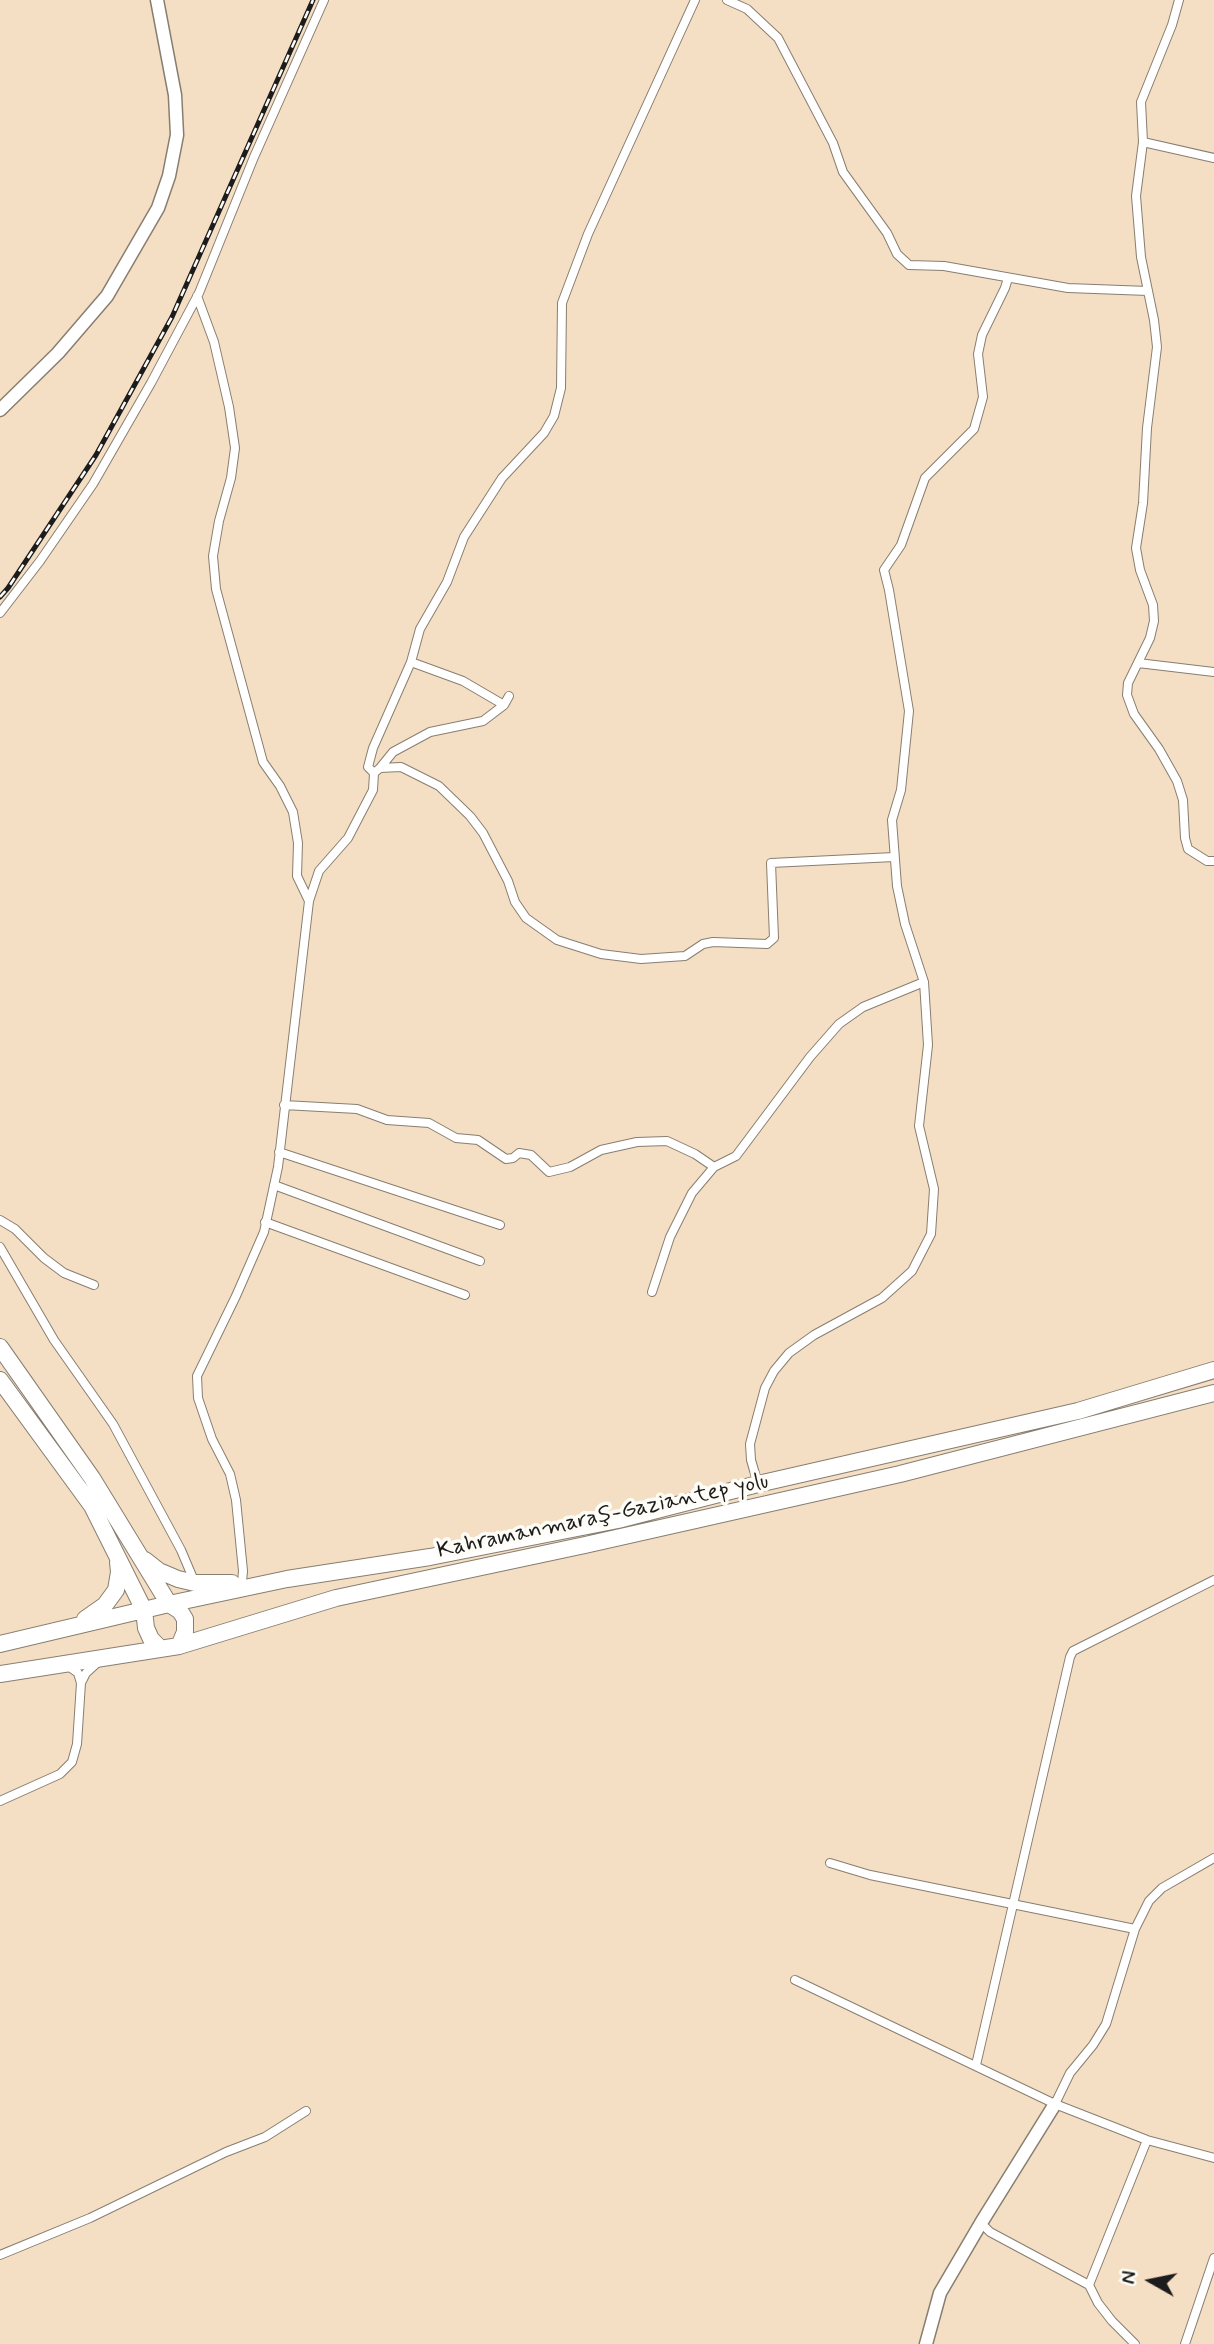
<!DOCTYPE html>
<meta charset="utf-8">
<style>
body{margin:0}
#map{position:relative;width:1214px;height:2344px;overflow:hidden;background:#f4dfc4;font-family:Mynerve,sans-serif}
canvas{display:block}
.north{position:absolute;left:1116px;top:2246px;width:70px;height:70px;-webkit-text-stroke:5px #fdfcf7;paint-order:stroke;rotate:279deg;font-size:19px;font-weight:700;line-height:28px;text-align:center;color:#1c1c1c}
.north::after{content:'';display:block;margin:auto;width:24px;height:32px;background:#1c1c1c;clip-path:polygon(50% 0,100% 100%,50% 72%,0 100%)}
</style>
<div id="map">
<canvas width="1214" height="2344"></canvas>
<div class="north">N</div>
</div>
<script>
const context = document.querySelector('canvas').getContext('2d');
context.lineJoin = 'round';
const poly = rows => new Path2D(rows.map(r => 'M' + r).join(''));
function stroke(path, color, width, dash) { context.strokeStyle = color; context.lineWidth = width; context.lineCap = dash ? 'butt' : 'round'; context.setLineDash(dash || []); context.stroke(path); }
function write(font, color, halo, rows, align = 'center') {
  context.font = font + ' Mynerve,sans-serif'; context.lineWidth = 7; context.setLineDash([]); context.textBaseline = 'middle'; context.strokeStyle = halo; context.fillStyle = color; for (const [text, x, y, turn = 0] of rows) {
    context.save(); context.translate(x, y); context.rotate((+turn || 0) * Math.PI / 180); context.textAlign = isNaN(turn) ? turn : align; if (halo) context.strokeText(text, 0, 0); context.fillText(text, 0, 0); context.restore();
  }
}
const street = poly([
 [727,0,747,9,778,38,833,143,843,172,887,233,897,254,909,265,944,266,1068,288,1148,291],
 [1179,0,1172,25,1141,102,1143,142,1136,196,1141,257,1154,320,1157,347,1147,428,1143,503,1136,548,1140,570,1153,605,1154,621,1150,638,1128,683,1127,695,1134,714,1159,749,1177,781,1183,800,1185,838,1188,849,1207,861,1214,861],
 [1143,142,1214,158],
 [197,296,214,342,229,407,235,448,231,478,219,521,213,556,216,589,263,762,280,786,293,812,298,843,297,876,309,901],
 [0,613,40,561,93,484,151,383,199,293,254,157,324,0],
 [411,662,463,681,504,705],
 [1138,663,1214,672],
 [380,768,393,752,430,732,483,721,504,705,509,696],
 [374,773,380,768,401,767,439,786,470,816,483,833,508,881,515,902,526,918,557,940,601,954,641,959,685,956,703,944,713,942,767,944,774,938,771,863,894,857],
 [284,1105,357,1109,387,1120,429,1123,456,1138,478,1140,506,1159,513,1158,519,1153,531,1155,549,1172,570,1167,601,1150,637,1142,667,1141,695,1154,714,1167,736,1156,810,1057,839,1024,863,1007,924,982],
 [279,1152,500,1225],
 [274,1185,480,1261],
 [0,1220,15,1229,44,1258,64,1273,94,1285],
 [265,1222,465,1295],
 [0,1247,54,1340,113,1424,181,1550,195,1583],
 [652,1292,670,1237,692,1193,714,1167],
 [758,1484,751,1460,750,1444,765,1388,774,1371,789,1353,814,1335,882,1298,912,1271,931,1234,934,1189,919,1126,928,1045,924,982,905,924,897,886,892,820,901,790,909,711,889,590,884,570,901,545,925,478,974,429,983,397,978,354,982,335,1005,288,1008,278],
 [242,1582,243,1571,236,1500,230,1474,212,1439,198,1398,197,1376,236,1296,264,1232,278,1167,309,901,319,871,348,838,373,790,374,773,368,767,373,748,411,662,420,629,447,582,464,537,502,478,544,433,554,416,561,388,562,303,588,234,695,0],
 [81,1683,86,1673,98,1662],
 [0,1801,60,1774,72,1762,77,1744,81,1683,78,1673,68,1666],
 [1214,1858,1162,1888,1149,1901,1135,1929,1106,2024,1093,2045,1070,2073,1055,2104,1147,2140,1214,2158],
 [830,1863,870,1875,1135,1929],
 [795,1980,1055,2104],
 [976,2065,1070,1657,1073,1651,1214,1580],
 [981,2223,990,2232,1089,2285,1098,2303,1112,2321,1135,2344],
 [0,2255,90,2218,226,2152,265,2137,306,2111],
 [1089,2285,1147,2140],
 [1185,2344,1214,2258]
]);
const secondary = poly([
 [0,410,58,353,107,296,158,208,169,176,177,135,175,95,157,0],
 [926,2344,940,2293,981,2223,1055,2104]
]);
const highway = poly([
 [0,1347,92,1478,169,1604,180,1611,185,1619,185,1632,179,1646],
 [0,1380,92,1506,144,1610,146,1628,151,1639,160,1648],
 [145,1560,159,1571,178,1579,195,1583,232,1583],
 [85,1619,105,1605,116,1590,119,1572,118,1562],
 [0,1644,169,1604,287,1579,430,1557,618,1520,758,1484,1078,1411,1214,1370],
 [0,1674,179,1646,336,1598,585,1545,900,1474,1214,1393]
]);
const rail = poly([
 [0,597,8,588,96,455,172,317,313,0]
]);
const streetNames = [
 ["Kahramanmaraş-Gaziantep yolu",603,1517,-12]
];
stroke(street, '#887e70', 10);
stroke(secondary, '#887e70', 15);
stroke(highway, '#887e70', 18);
stroke(street, '#fff', 8);
stroke(secondary, '#fff', 12);
stroke(highway, '#fff', 16);
stroke(rail, '#1c1c1c', 5);
stroke(rail, '#fdfcf7', 2.5, [8]);
write('23px', '#1c1c1c', '#fdfcf7', streetNames);
</script>
